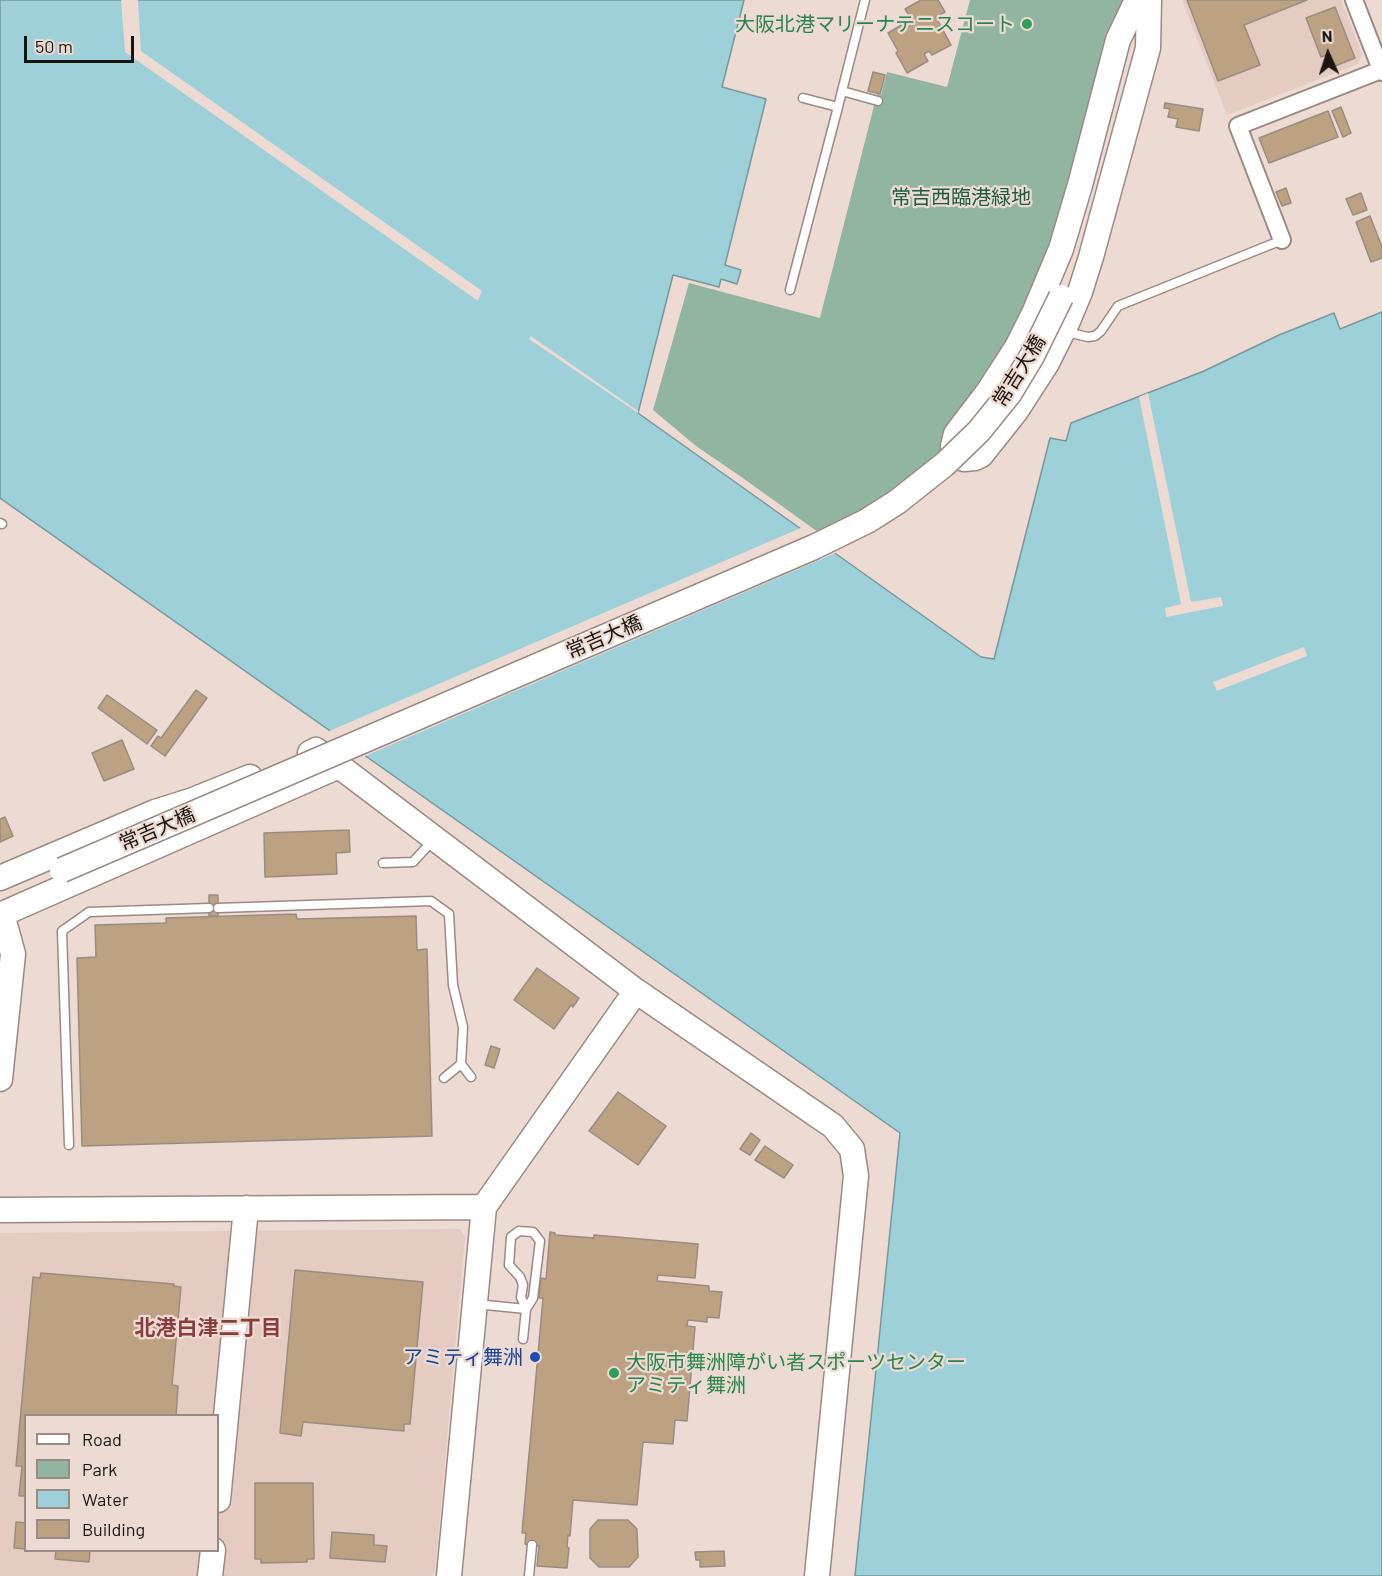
<!DOCTYPE html>
<meta charset="utf-8">
<style>
body{margin:0}
#map{position:relative;width:1382px;height:1576px;overflow:hidden;background:#ecdad3;font-family:Barlow,sans-serif}
canvas{display:block}
.legend{position:absolute;left:24px;top:1414px;width:195px;height:138px;box-sizing:border-box;background:#ecdad3;border:2px solid #988b85;margin:0;padding:8px 10px;list-style:none;font-size:18px;color:#1a1411}
.legend li{display:flex;align-items:center;gap:12px;height:30px}
.legend b{width:30px;border:2px solid #988b85}
.north{position:absolute;left:1298px;top:24px;width:60px;height:60px;-webkit-text-stroke:4px #ecdad3;paint-order:stroke;rotate:357deg;font-size:16px;font-weight:700;line-height:24px;text-align:center;color:#1a1411}
.north::after{content:'';display:block;margin:auto;width:21px;height:27px;background:#1a1411;clip-path:polygon(50% 0,100% 100%,50% 72%,0 100%)}
.scale{position:absolute;left:24px;top:36px;width:110px;height:27px;box-sizing:border-box;border:3px solid #1a1411;border-top:0;padding-left:8px;font-size:18px;line-height:21px;white-space:nowrap;color:#1a1411;-webkit-text-stroke:4px #ecdad3;paint-order:stroke}
</style>
<div id="map">
<canvas width="1382" height="1576"></canvas>
<ul class="legend">
<li><b style="height:8px;background:#fff"></b>Road</li>
<li><b style="height:16px;background:#92b5a2"></b>Park</li>
<li><b style="height:16px;background:#9ed0d9"></b>Water</li>
<li><b style="height:16px;background:#bda183"></b>Building</li>
</ul>
<div class="north">N</div>
<div class="scale">50 m</div>
</div>
<script>
const context = document.querySelector('canvas').getContext('2d');
context.lineJoin = 'round';
function paint(path, color) { context.fillStyle = color; context.fill(path, 'evenodd'); }
const poly = rows => new Path2D(rows.map(r => 'M' + r).join(''));
function stroke(path, color, width, dash) { context.strokeStyle = color; context.lineWidth = width; context.lineCap = dash ? 'butt' : 'round'; context.setLineDash(dash || []); context.stroke(path); }
function write(font, color, halo, rows, align = 'center') {
  context.font = font + ' Barlow,"Noto Sans JP",sans-serif'; context.lineWidth = 4.5; context.setLineDash([]); context.textBaseline = 'middle'; context.strokeStyle = halo; context.fillStyle = color; for (const [text, x, y, turn = 0] of rows) {
    context.save(); context.translate(x, y); context.rotate((+turn || 0) * Math.PI / 180); context.textAlign = isNaN(turn) ? turn : align; if (halo) context.strokeText(text, 0, 0); context.fillText(text, 0, 0); context.restore();
  }
}
const built = poly([
 [1182,0,1341,0,1362,54,1358,64,1227,115],
 [460,1229,465,1237,435,1573,432,1576,0,1576,0,1233],
 [26,1416,218,1416,218,1550,26,1550]
]);
const green = poly([
 [970,0,1126,0,1101,93,1022,330,947,442,926,469,877,503,818,532,740,476,696,446,653,410,689,283,820,318,877,94,881,95,887,72,947,87]
]);
const water = poly([
 [0,0,744,0,722,87,766,99,725,265,741,270,737,284,721,279,719,287,673,275,638,413,981,657,994,659,1050,438,1066,441,1071,423,1204,371,1279,335,1334,313,1340,329,1382,312,1382,1576,855,1576,900,1133,0,498,0,0]
]);
const pier = poly([
 [121,0,138,0,141,51,482,291,478,301,125,52],
 [531,336,638,411,638,413,529,339],
 [1148,393,1191,602,1221,597,1223,606,1166,617,1165,608,1181,604,1139,397],
 [803,527,838,552,363,757,327,732],
 [1304,647,1307,656,1217,691,1213,682]
]);
const building = poly([
 [921,0,938,0,945,12,936,17,951,45,932,55,929,51,924,54,928,61,907,73,896,53,898,51,888,33,905,23,903,19,909,16,905,9,921,0],
 [1187,0,1307,0,1244,25,1260,65,1218,81,1187,0],
 [1335,7,1355,58,1335,66,1330,54,1321,57,1306,18,1335,7],
 [873,72,885,75,880,94,868,91,873,72],
 [1165,103,1203,109,1199,131,1176,127,1178,119,1168,117,1170,109,1164,108,1165,103],
 [1341,107,1351,133,1343,137,1332,111,1341,107],
 [1328,111,1338,137,1269,163,1259,138,1328,111],
 [1286,188,1291,203,1282,206,1276,192,1286,188],
 [1361,193,1367,210,1353,215,1346,199,1361,193],
 [1370,216,1382,247,1382,258,1371,262,1356,222,1370,216],
 [196,690,207,698,165,756,151,746,158,736,161,738,196,690],
 [107,695,157,730,147,744,98,708,107,695],
 [122,740,134,769,104,781,92,753,122,740],
 [5,817,13,836,0,842,0,819,5,817],
 [349,830,350,852,336,853,337,874,265,877,264,833,349,830],
 [209,895,218,895,218,916,209,916,209,895],
 [296,914,297,919,416,916,417,950,427,949,432,1136,82,1146,77,958,96,957,95,925,166,923,166,918,296,914],
 [537,968,579,998,573,1007,571,1005,554,1029,514,1000,537,968],
 [491,1046,500,1049,494,1068,485,1065,491,1046],
 [618,1092,666,1126,638,1165,589,1131,618,1092],
 [751,1133,760,1140,750,1155,740,1149,751,1133],
 [765,1146,793,1165,784,1178,755,1160,765,1146],
 [550,1232,555,1233,555,1235,594,1238,594,1235,698,1244,695,1278,658,1275,657,1281,709,1286,709,1291,722,1292,719,1318,707,1317,707,1322,688,1320,687,1326,695,1327,687,1421,675,1420,673,1444,643,1442,637,1505,573,1500,570,1536,568,1535,567,1547,569,1548,567,1568,537,1566,539,1546,525,1544,526,1533,522,1533,543,1298,539,1298,541,1278,546,1279,550,1232],
 [295,1270,423,1282,410,1424,404,1424,404,1431,303,1422,301,1436,280,1433,295,1270],
 [41,1273,174,1284,174,1286,181,1287,172,1385,178,1386,176,1416,26,1416,26,1496,19,1496,22,1466,16,1466,33,1277,40,1278,41,1273],
 [255,1483,313,1483,314,1559,307,1559,307,1562,261,1563,261,1559,255,1559,255,1483],
 [598,1520,628,1520,637,1529,638,1557,629,1567,599,1567,590,1558,590,1529,598,1520],
 [16,1522,26,1523,26,1549,14,1548,16,1522],
 [332,1532,374,1535,374,1545,387,1546,385,1562,330,1558,332,1532],
 [56,1550,90,1550,89,1562,55,1559,56,1550],
 [724,1551,725,1566,700,1567,700,1560,696,1560,695,1552,724,1551]
]);
const lane = poly([
 [842,91,865,0],
 [803,98,838,107,842,91,878,101],
 [790,290,838,107],
 [1066,332,1088,337,1095,336,1101,331,1118,306,1282,240],
 [0,523,2,524],
 [383,863,413,862,434,839],
 [218,908,431,901,449,914,453,985,463,1027,461,1064,444,1078],
 [461,1064,471,1077],
 [69,1145,62,931,89,912,209,908],
 [519,1231,533,1232,540,1241,533,1298,526,1309,521,1297,523,1285,520,1277,509,1265,511,1237,519,1231],
 [476,1304,526,1309,523,1339],
 [529,1576,532,1545]
]);
const street = poly([
 [1354,0,1382,72],
 [1282,240,1238,126,1381,70]
]);
const secondary = poly([
 [1137,0,1118,40,1080,185,1061,249,1035,311,1017,347,988,392,956,434,953,446,957,456,964,459,975,458,981,455,1016,411,1047,363,1067,323,1080,292,1091,257,1148,48,1149,0],
 [310,753,316,750,339,766,636,991,833,1126,852,1149,856,1176,817,1576],
 [0,878,155,812,193,800,250,777],
 [0,915,339,766],
 [0,1079,13,954,2,914],
 [0,1210,484,1207],
 [218,1500,246,1208],
 [210,1576,213,1550],
 [449,1576,484,1207,636,991]
]);
const secondaryBridge = poly([
 [62,870,814,547,867,521,897,502,945,464,979,431,1009,394,1032,356,1061,297]
]);
const markers = [
 [1027,24,6,"#2e9e5b"],
 [535,1357,6,"#1a4fb4"],
 [614,1373,6,"#2e9e5b"]
];
const leisureNames = [
 ["大阪北港マリーナテニスコート",1015,24],
 ["大阪市舞洲障がい者スポーツセンター",626,1362,"left"],
 ["アミティ舞洲",626,1385,"left"]
];
const parkNames = [
 ["常吉西臨港緑地",961,197]
];
const streetNames = [
 ["常吉大橋",1019,371,-58],
 ["常吉大橋",604,637,-23],
 ["常吉大橋",157,829,-23]
];
const transitNames = [
 ["アミティ舞洲",523,1357]
];
const neighbourhoodNames = [
 ["北港白津二丁目",208,1328]
];
paint(built, '#e5cbc1');
paint(green, '#92b5a2');
paint(water, '#9ed0d9');
stroke(water, '#76989d', 1.5);
paint(pier, '#ecdad3');
paint(building, '#bda183');
stroke(building, '#998d81', 1.5);
stroke(lane, '#9b8a84', 11);
stroke(street, '#9b8a84', 20);
stroke(secondary, '#9b8a84', 27);
stroke(lane, '#fff', 8);
stroke(street, '#fff', 16);
stroke(secondary, '#fff', 24);
stroke(secondaryBridge, '#9b8a84', 27, []);
stroke(secondaryBridge, '#fff', 24);
for (const [x, y, r, color] of markers) { const dot = new Path2D(); dot.arc(x, y, r, 0, 2 * Math.PI); context.fillStyle = color; context.fill(dot); stroke(dot, '#ecdad3', 2); }
write('20px', '#27864d', '#ecdad3', leisureNames, 'right');
write('20px', '#195e42', '#ecdad3', parkNames);
write('20px', '#1a1411', '#ecdad3', streetNames);
write('20px', '#164399', '#ecdad3', transitNames, 'right');
write('bold 21px', '#873e3c', '#ecdad3', neighbourhoodNames);
</script>
